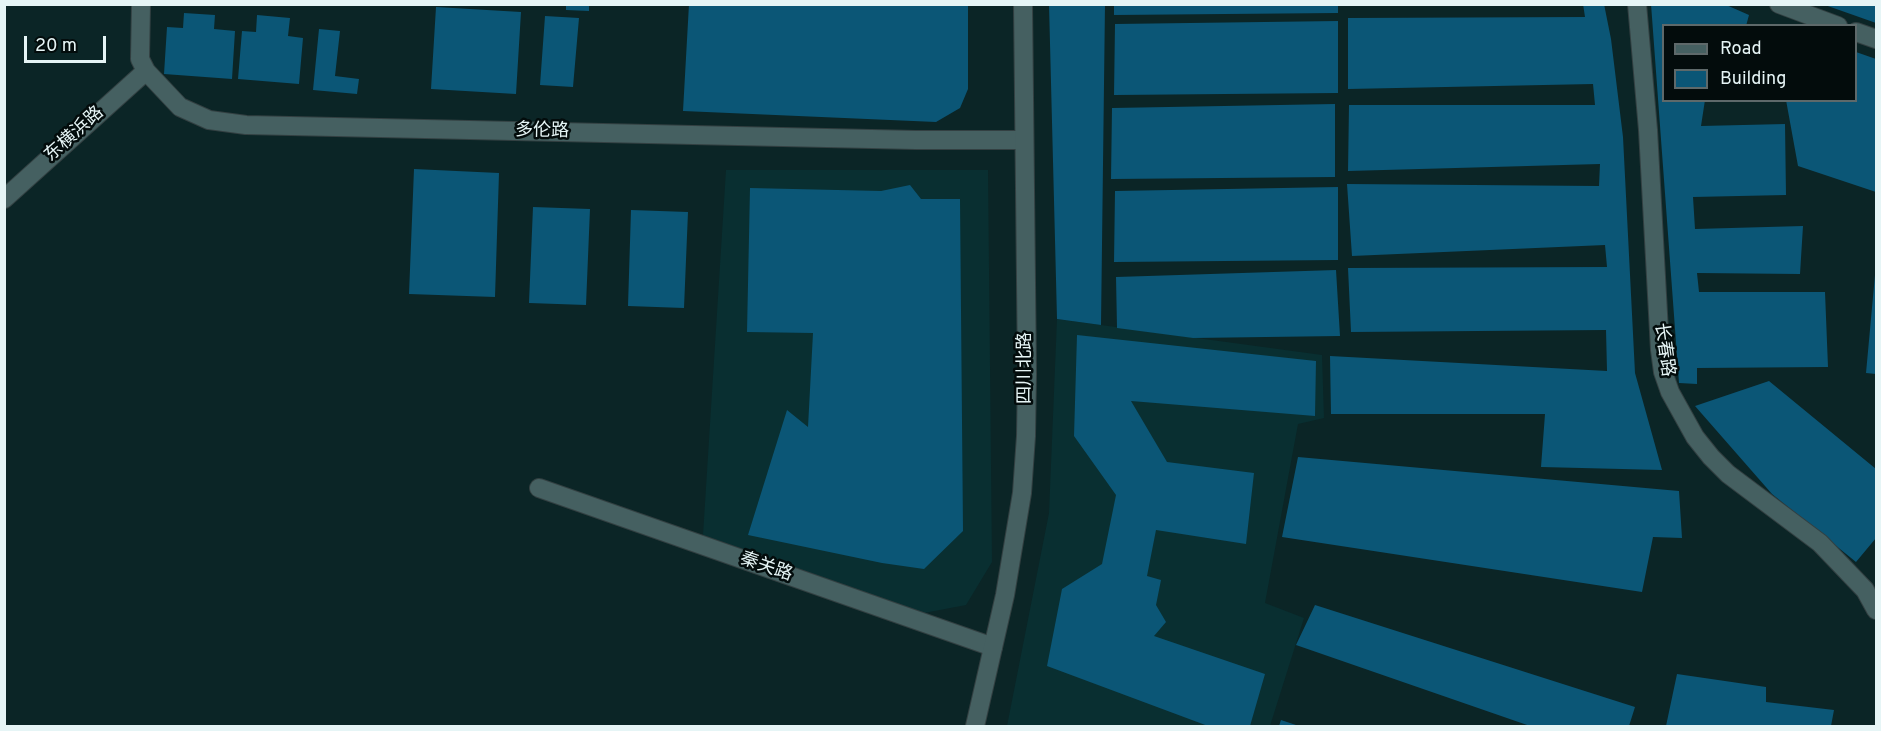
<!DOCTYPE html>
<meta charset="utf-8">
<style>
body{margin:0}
#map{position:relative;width:1881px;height:731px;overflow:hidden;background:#0b2526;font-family:Overpass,sans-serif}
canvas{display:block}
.frame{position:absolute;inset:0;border:6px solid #e6f5f6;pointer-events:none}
.legend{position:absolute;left:1662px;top:24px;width:195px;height:78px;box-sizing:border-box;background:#030c0c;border:2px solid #5e696a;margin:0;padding:8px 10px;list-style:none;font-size:18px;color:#e6f5f6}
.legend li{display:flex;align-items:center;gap:12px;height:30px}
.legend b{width:30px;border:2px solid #5e696a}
.scale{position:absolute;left:24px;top:36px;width:82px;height:27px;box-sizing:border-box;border:3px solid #e6f5f6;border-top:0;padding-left:8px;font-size:18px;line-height:21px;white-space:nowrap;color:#e6f5f6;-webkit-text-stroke:4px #030c0c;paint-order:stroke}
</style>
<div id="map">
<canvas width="1881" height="731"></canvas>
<div class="frame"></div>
<ul class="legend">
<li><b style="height:8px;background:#456061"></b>Road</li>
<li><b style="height:16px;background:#0b5676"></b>Building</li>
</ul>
<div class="scale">20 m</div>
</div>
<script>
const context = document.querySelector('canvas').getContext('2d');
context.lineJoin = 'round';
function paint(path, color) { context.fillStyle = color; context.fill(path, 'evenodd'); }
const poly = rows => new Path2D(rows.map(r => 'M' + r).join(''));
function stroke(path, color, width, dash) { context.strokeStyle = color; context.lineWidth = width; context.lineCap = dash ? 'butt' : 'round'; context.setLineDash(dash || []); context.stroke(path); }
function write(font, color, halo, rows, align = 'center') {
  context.font = font + ' Overpass,"Noto Sans SC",sans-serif'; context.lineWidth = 5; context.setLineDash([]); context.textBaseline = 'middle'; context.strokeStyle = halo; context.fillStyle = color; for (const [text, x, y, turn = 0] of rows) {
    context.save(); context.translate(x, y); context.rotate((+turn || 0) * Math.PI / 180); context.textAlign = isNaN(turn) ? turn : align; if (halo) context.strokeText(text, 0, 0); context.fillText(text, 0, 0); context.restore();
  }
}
const built = poly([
 [726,170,988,170,992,562,966,605,924,613,703,535],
 [1057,319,1322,355,1324,418,1298,424,1265,603,1304,618,1270,726,1007,726,1049,513]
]);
const building = poly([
 [689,4,968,4,968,89,960,108,936,122,683,111],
 [1049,4,1105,4,1101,325,1057,319],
 [1114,4,1338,4,1338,13,1114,15],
 [1583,4,1604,4,1611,39,1623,137,1635,373,1662,470,1541,467,1545,414,1331,414,1330,356,1607,371,1606,330,1351,332,1348,268,1607,267,1605,245,1352,256,1347,184,1599,186,1600,164,1348,171,1349,105,1595,105,1593,84,1348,89,1348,18,1585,17],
 [1651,4,1724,4,1749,15,1746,26,1664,26,1664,100,1705,100,1701,126,1785,124,1786,195,1693,197,1695,229,1803,226,1800,274,1697,273,1699,292,1825,292,1828,367,1697,368,1697,384,1679,383],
 [1825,4,1876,4,1876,23,1825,5],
 [566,5,589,5,589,11,566,10],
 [436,7,521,12,516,94,431,89],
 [184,13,215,15,214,29,235,31,232,79,164,74,167,27,183,28],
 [257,15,290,18,288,36,303,38,299,84,238,79,242,31,256,32],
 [545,16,579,18,573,87,540,85],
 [1338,21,1338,93,1114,95,1115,24],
 [319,29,340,31,335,76,359,79,357,94,313,90],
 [1856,52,1876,59,1876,192,1798,166,1786,100,1856,100],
 [1335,104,1335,177,1111,179,1112,108],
 [414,169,499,173,495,297,409,294],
 [910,185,921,199,960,199,963,531,924,569,882,563,748,535,787,410,808,427,813,333,747,332,750,188,881,191],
 [1338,187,1338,260,1114,262,1115,191],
 [533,207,590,209,586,305,529,303],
 [631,210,688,212,684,308,628,306],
 [1336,270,1340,336,1193,338,1117,328,1116,277],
 [1875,275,1876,275,1876,374,1866,373],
 [1077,335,1316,361,1315,416,1131,401,1167,462,1254,473,1246,544,1156,530,1147,576,1161,580,1156,605,1166,622,1154,636,1265,674,1250,726,1208,726,1047,666,1062,589,1102,564,1116,495,1074,436],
 [1769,381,1876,469,1876,538,1856,562,1772,494,1695,406],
 [1298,457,1679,491,1682,538,1653,537,1642,592,1282,537],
 [1315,605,1635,707,1629,726,1530,726,1296,645],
 [1677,674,1766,687,1766,702,1834,710,1831,726,1666,726],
 [1281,720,1299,726,1279,726]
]);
const street = poly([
 [141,4,140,59,146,71,180,107,209,120,246,125,916,140,1024,140],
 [1637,4,1648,130,1660,350,1663,372,1670,392,1695,437,1711,457,1728,474,1820,543,1865,590,1876,610],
 [1779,4,1838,26],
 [1856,32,1876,39],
 [4,199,146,71],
 [539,488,993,647]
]);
const secondary = poly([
 [975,726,1005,595,1022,493,1026,436,1027,374,1023,4]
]);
const streetNames = [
 ["多伦路",542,132,1],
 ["东横浜路",75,135,-42],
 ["长春路",1663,350,82],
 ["四川北路",1026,368,-90],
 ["秦关路",766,568,19]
];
paint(built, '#092f31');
paint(building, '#0b5676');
stroke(street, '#334042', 20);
stroke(secondary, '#334042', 20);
stroke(street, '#456061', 18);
stroke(secondary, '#456061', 18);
write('18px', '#e6f5f6', '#030c0c', streetNames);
</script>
